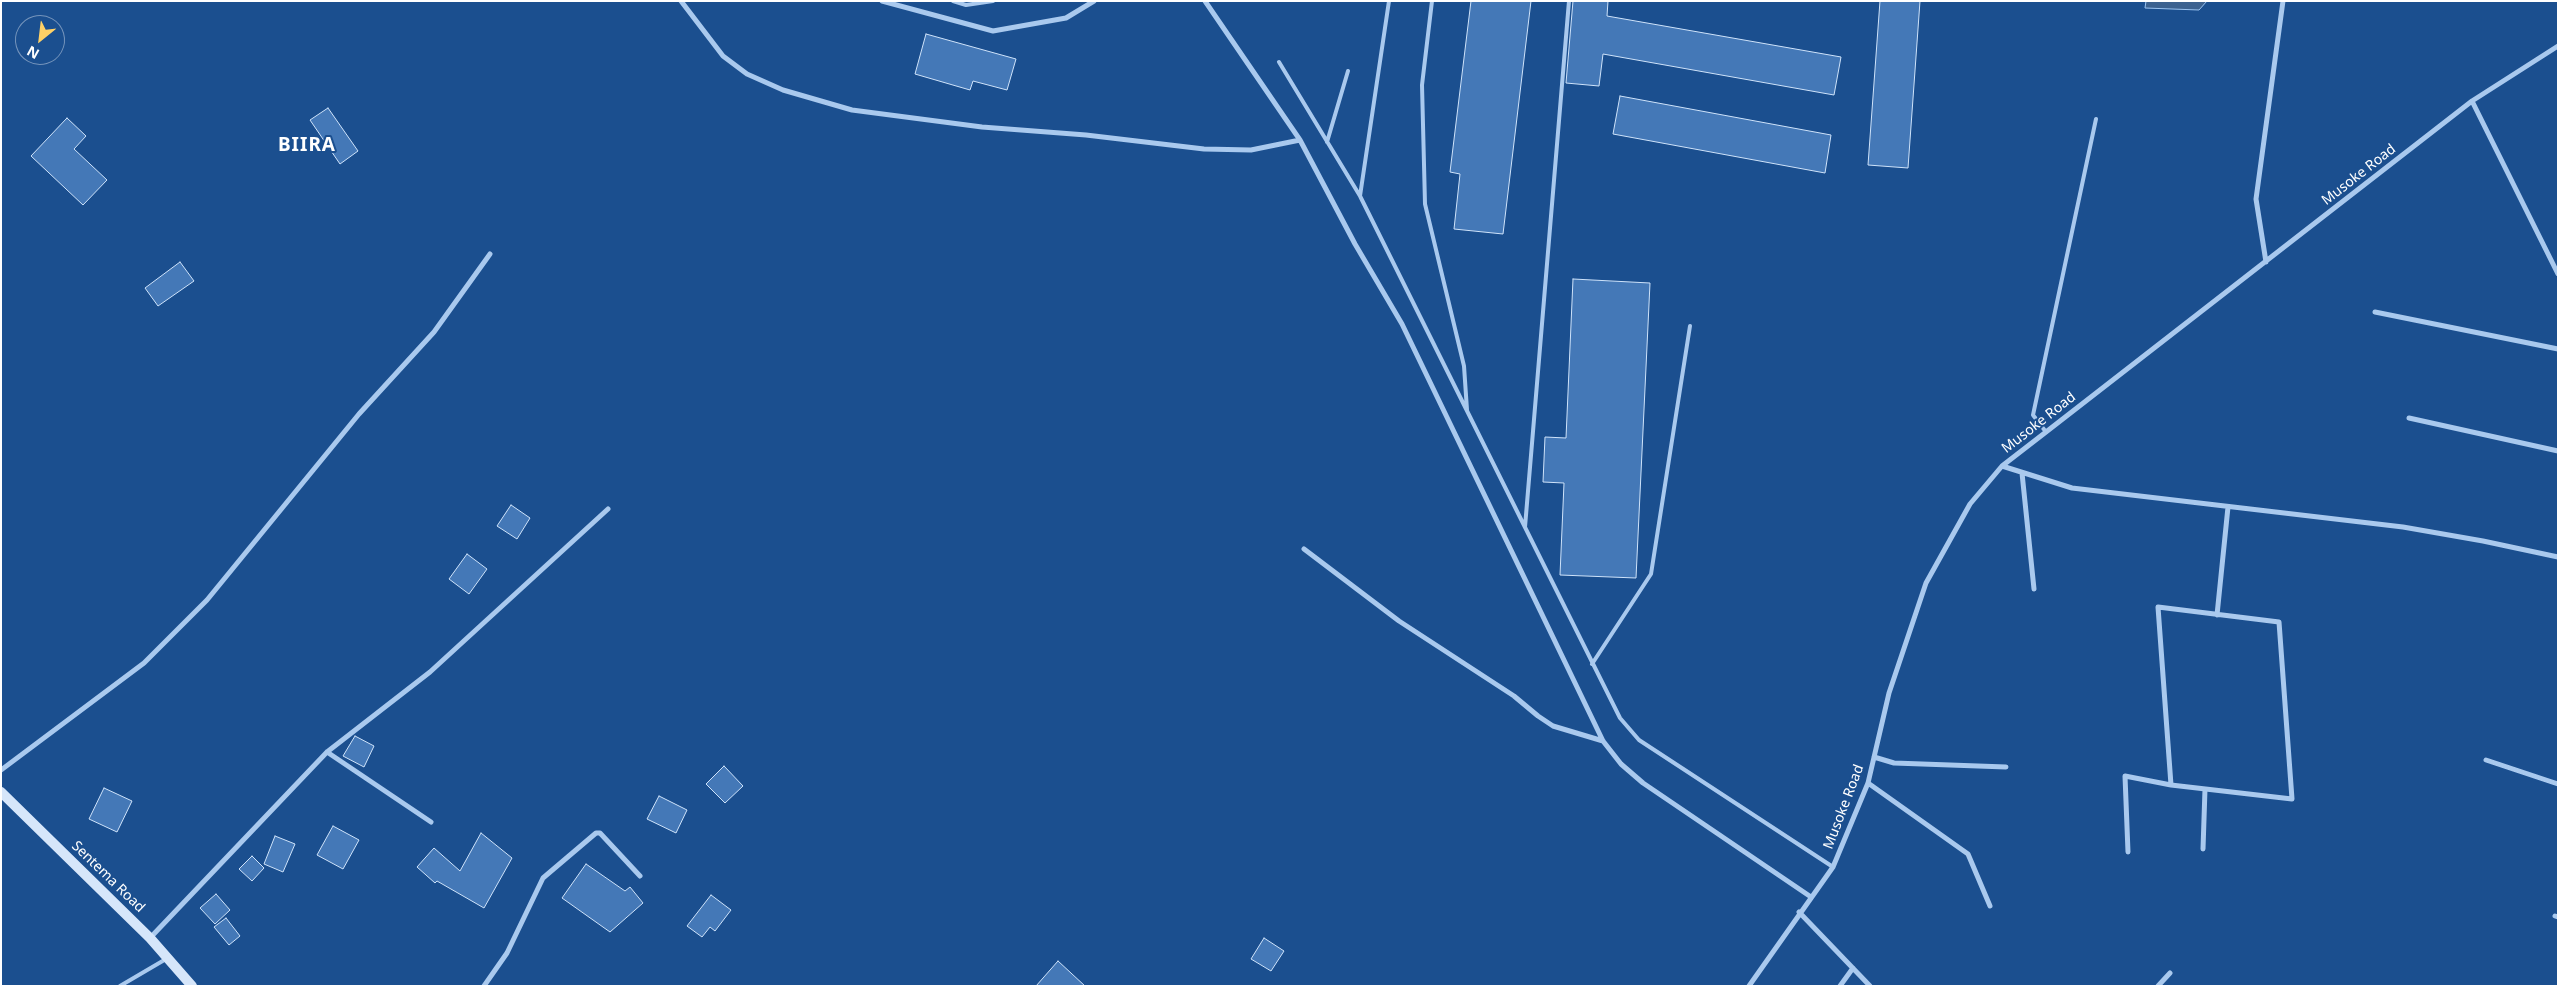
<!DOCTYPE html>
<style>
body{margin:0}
#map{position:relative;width:2559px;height:987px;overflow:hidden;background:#1b4f8f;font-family:"Noto Sans",sans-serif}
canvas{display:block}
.frame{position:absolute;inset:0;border:2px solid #fff;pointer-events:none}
.north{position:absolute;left:15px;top:15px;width:50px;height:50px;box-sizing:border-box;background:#1b4f8f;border:1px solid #7695bc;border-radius:50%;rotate:209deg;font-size:14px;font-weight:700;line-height:20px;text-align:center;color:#fff}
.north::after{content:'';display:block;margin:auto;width:18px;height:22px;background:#ffd166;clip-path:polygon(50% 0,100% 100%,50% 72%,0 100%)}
</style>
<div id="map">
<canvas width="2559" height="987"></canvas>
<div class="frame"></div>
<div class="north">N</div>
</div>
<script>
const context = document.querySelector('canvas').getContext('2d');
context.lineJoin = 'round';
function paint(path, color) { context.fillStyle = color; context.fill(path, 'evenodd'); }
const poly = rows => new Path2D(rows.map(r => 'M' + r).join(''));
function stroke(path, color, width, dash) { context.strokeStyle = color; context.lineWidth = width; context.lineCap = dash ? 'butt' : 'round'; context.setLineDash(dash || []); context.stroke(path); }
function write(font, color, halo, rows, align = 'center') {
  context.font = font + ' "Noto Sans",sans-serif'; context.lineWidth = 4; context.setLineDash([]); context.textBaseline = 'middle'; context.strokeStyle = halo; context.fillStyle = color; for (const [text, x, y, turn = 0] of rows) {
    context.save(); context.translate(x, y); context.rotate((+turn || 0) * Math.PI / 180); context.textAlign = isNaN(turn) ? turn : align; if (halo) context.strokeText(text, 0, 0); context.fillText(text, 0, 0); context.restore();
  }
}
const water = poly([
 [2146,1,2207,1,2199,10,2145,8,2146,1]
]);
const building = poly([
 [1471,1,1531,1,1503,234,1454,229,1460,174,1450,172,1471,1],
 [1573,1,1608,1,1607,16,1841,57,1834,95,1603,54,1599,86,1566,83,1573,1],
 [1880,1,1920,1,1908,168,1868,165,1880,1],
 [926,34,1016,59,1007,90,973,81,970,90,915,74,926,34],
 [1620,96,1831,135,1825,173,1613,134,1620,96],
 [328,108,358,151,340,164,310,120,328,108],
 [67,118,86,136,74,149,107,180,83,205,31,156,67,118],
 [180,262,194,281,158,306,145,288,180,262],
 [1573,279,1650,283,1636,578,1560,575,1564,483,1543,482,1545,437,1566,438,1573,279],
 [511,505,530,518,517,539,497,526,511,505],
 [467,554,487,569,469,594,449,579,467,554],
 [355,736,374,746,364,767,343,756,355,736],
 [724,766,743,786,725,803,706,784,724,766],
 [104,788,132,801,117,832,89,819,104,788],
 [659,796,687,810,676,833,647,819,659,796],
 [333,826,359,840,343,869,317,855,333,826],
 [481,833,512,858,484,908,437,881,435,883,417,867,434,848,460,871,481,833],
 [275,836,295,844,283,872,264,864,275,836],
 [252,856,264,868,252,881,239,869,252,856],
 [586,864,625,891,630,887,643,903,610,932,562,898,586,864],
 [216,894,230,910,215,924,200,908,216,894],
 [711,895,731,910,715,931,710,927,702,937,687,926,711,895],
 [226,918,240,936,229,945,214,927,226,918],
 [1264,938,1284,951,1271,971,1251,959,1264,938],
 [1058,961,1085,986,1036,986,1058,961]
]);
const service = poly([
 [953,1,966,5,993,1],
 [1432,1,1422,85,1425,204,1464,366,1467,410],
 [1279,62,1360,196,1620,718,1639,740,1833,867],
 [1327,142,1348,71],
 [1360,196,1389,1],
 [2046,432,2033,415,2096,119],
 [1525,527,1569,1],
 [1592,664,1651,574,1690,326],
 [120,986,166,959]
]);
const minor = poly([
 [681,1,723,56,747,74,783,90,852,110,982,127,1086,135,1204,149,1251,150,1300,140],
 [882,1,993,31,1066,18,1094,1],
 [1205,1,1300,140,1355,244,1402,324,1603,741,1621,764,1643,783,1811,897],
 [2472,101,2558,274],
 [2266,262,2256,199,2283,1],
 [2375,312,2558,349],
 [2409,418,2558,451],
 [2002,466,2072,488,2403,527,2483,541,2558,557],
 [2022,473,2034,589],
 [1304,549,1399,621,1514,696,1538,716,1553,726,1603,741],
 [2217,615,2228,507],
 [327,752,431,822],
 [1874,757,1894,763,2006,767],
 [2486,760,2558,784],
 [1,770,144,663,207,600,359,414,434,332,490,254],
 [1868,783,1968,854,1990,906],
 [2203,849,2205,789],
 [2128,852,2125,776,2171,785,2292,799,2279,622,2158,607,2171,785],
 [1799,912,1870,986],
 [2555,916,2558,917],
 [150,938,327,752,430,672,608,509],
 [484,986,507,953,543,878,596,833,600,833,640,876],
 [1749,986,1833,867,1868,783,1889,693,1926,583,1970,504,2002,466,2046,432,2472,101,2558,46],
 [1840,986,1853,968],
 [2158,986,2170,973]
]);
const secondary = poly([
 [1,792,150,938,192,986]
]);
const streetNames = [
 ["Musoke Road",2359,175,-38],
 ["Musoke Road",2039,423,-38],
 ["Musoke Road",1844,807,-69],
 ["Sentema Road",108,877,44]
];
const districtNames = [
 ["BIIRA",307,146]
];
paint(water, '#3c6290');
stroke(water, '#9cc4f0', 1);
paint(building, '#4478b7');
stroke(building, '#cfe3fa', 1);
stroke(service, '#a9c9ee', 4);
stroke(minor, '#a9c9ee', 5);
stroke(secondary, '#d6e6fa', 10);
write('14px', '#fff', '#1b4f8f', streetNames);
context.letterSpacing = '1px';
write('bold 19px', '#fff', '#1b4f8f', districtNames);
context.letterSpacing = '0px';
</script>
